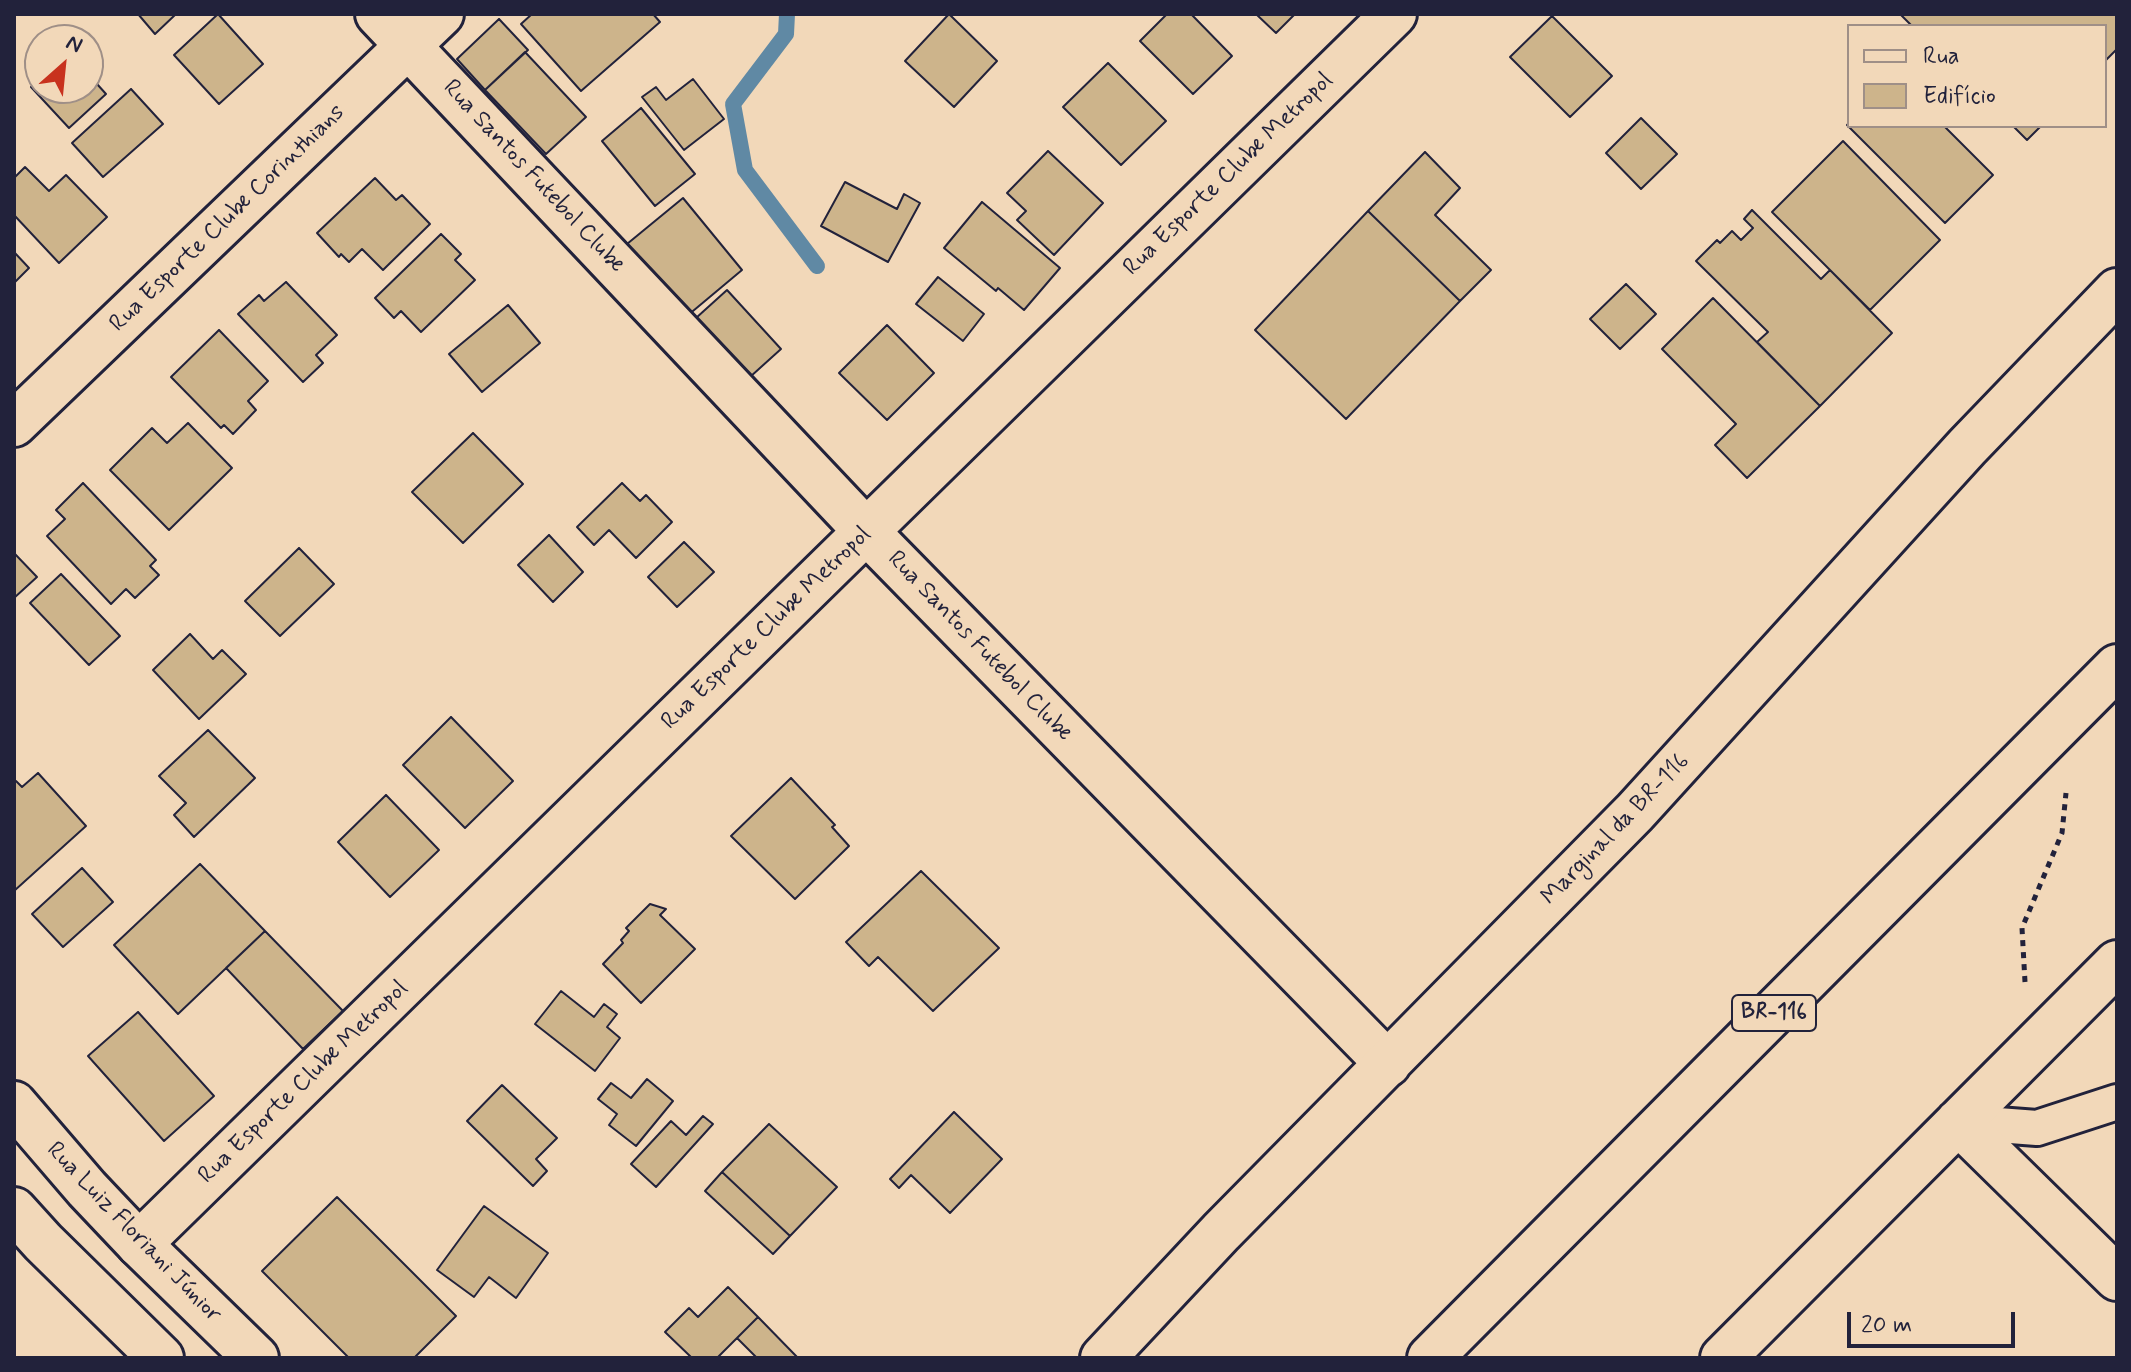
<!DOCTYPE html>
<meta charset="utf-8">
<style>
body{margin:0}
#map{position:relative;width:2131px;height:1372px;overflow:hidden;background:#f2d8b9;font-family:Mynerve,sans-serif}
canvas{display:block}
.frame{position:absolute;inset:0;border:16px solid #22223b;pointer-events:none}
.legend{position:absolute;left:1847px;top:24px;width:260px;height:104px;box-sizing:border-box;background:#f2d8b9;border:2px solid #9f8f87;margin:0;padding:10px 14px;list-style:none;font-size:24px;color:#22223b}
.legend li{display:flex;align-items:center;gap:16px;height:40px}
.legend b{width:40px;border:2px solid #9f8f87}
.north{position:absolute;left:24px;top:24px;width:80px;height:80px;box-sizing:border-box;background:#f2d8b9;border:2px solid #9f8f87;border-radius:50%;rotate:27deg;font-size:22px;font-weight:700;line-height:32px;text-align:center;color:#22223b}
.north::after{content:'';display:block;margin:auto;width:28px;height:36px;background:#c8321e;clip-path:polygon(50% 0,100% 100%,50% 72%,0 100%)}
.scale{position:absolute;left:1847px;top:1312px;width:168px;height:36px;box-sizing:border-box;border:4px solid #22223b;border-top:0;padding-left:10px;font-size:24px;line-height:28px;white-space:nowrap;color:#22223b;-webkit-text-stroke:6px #f2d8b9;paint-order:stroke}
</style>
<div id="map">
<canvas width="2131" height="1372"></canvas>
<div class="frame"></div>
<ul class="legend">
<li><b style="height:10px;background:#f2d8b9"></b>Rua</li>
<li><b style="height:22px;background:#cdb48b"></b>Edifício</li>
</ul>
<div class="north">N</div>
<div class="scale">20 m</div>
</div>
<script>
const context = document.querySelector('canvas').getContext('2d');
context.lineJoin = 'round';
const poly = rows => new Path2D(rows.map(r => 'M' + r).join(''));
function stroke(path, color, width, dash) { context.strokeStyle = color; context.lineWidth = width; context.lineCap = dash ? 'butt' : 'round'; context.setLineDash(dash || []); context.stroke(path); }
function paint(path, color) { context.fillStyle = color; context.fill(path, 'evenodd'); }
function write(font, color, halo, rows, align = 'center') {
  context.font = font + ' Mynerve,sans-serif'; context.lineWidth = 7; context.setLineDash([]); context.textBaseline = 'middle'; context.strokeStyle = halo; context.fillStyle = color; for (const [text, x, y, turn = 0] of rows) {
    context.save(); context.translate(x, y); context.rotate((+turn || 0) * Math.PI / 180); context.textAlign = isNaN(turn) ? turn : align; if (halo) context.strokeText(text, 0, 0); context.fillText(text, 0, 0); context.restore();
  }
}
const stream = poly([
 [787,14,786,34,733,104,745,170,817,266]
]);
const building = poly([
 [138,14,176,14,155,34,138,14],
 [218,14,263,64,219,104,174,55,218,14],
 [532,14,653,14,660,22,581,91,521,24,532,14],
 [949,14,997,61,954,107,905,61,949,14],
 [1167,14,1191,14,1232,56,1193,94,1140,41,1167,14],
 [1256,14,1295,14,1276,33,1256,14],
 [1900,14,2117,14,2117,49,2105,61,2105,26,1912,26,1900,14],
 [1552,16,1612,76,1570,117,1510,57,1552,16],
 [499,19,528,50,485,90,457,59,499,19],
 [525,52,586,117,546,154,485,90,525,52],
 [1108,63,1166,121,1121,165,1063,107,1108,63],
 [88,74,106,94,69,128,31,87,40,78,40,88,88,88,88,74],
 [693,79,724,119,684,150,642,97,656,87,666,100,693,79],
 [131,89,163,124,103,177,72,143,131,89],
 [641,108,695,174,655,206,602,141,641,108],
 [1641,118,1677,154,1641,189,1606,153,1641,118],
 [1849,123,1849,126,1944,126,1993,175,1945,223,1847,125,1849,123],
 [2013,126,2041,126,2027,140,2013,126],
 [1843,141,1940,240,1870,310,1772,212,1843,141],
 [1048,151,1103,203,1054,255,1017,220,1026,211,1007,193,1048,151],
 [1425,152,1460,188,1435,215,1491,270,1460,301,1368,211,1425,152],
 [25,167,49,191,66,175,107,217,59,263,14,215,14,178,25,167],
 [375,178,396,200,402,195,430,224,383,270,362,249,349,262,341,254,339,257,317,233,375,178],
 [845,182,897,209,904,194,920,203,888,262,821,226,845,182],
 [683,198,742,270,687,316,627,244,683,198],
 [982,202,1060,268,1024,310,998,288,996,291,944,248,982,202],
 [1752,210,1821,279,1830,270,1892,333,1820,406,1757,342,1768,332,1696,261,1717,240,1720,243,1732,231,1741,240,1753,228,1744,219,1752,210],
 [1368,211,1460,301,1346,419,1255,330,1368,211],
 [441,234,461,254,455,260,475,280,421,332,401,311,394,318,375,298,441,234],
 [14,252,29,268,14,283,14,252],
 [938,277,984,314,963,341,916,304,938,277],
 [286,282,337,335,316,355,323,363,303,382,238,314,259,295,264,301,286,282],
 [1626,284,1656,314,1620,349,1590,319,1626,284],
 [727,290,781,349,750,377,696,318,727,290],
 [1713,298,1820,406,1747,478,1715,445,1736,424,1662,349,1713,298],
 [508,305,540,343,482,392,449,354,508,305],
 [887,325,934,373,887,420,839,373,887,325],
 [219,330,268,381,248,401,256,410,233,434,224,425,221,428,171,377,219,330],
 [188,423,232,468,169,530,110,470,152,428,167,443,188,423],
 [473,433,523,484,463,543,412,492,473,433],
 [83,483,156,560,150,566,159,575,135,598,126,589,111,604,47,536,65,519,56,510,83,483],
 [622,483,640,501,646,495,672,522,636,558,609,530,594,545,577,527,622,483],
 [549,535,583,572,553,602,518,565,549,535],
 [684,542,714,572,677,607,648,577,684,542],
 [299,548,334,584,280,636,245,601,299,548],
 [14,553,37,577,14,598,14,553],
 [61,574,120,636,89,665,30,603,61,574],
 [190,634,213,659,222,650,246,674,199,719,153,670,190,634],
 [451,717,513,781,465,828,403,765,451,717],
 [208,730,255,778,194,837,174,815,186,803,159,776,208,730],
 [38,773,86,826,14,891,14,783,16,781,22,787,38,773],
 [791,778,835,825,832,827,849,846,795,899,731,836,791,778],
 [386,795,439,850,390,897,338,842,386,795],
 [200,864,265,931,178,1014,114,945,200,864],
 [82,868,113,902,63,947,32,914,82,868],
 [921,871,999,948,933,1011,878,957,869,966,846,942,921,871],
 [650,904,666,909,660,915,695,949,641,1003,603,964,623,943,621,940,629,931,626,928,650,904],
 [265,931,343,1011,303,1049,226,968,265,931],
 [561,991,594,1017,604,1004,617,1014,607,1027,620,1038,595,1071,535,1024,561,991],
 [138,1012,214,1096,164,1141,88,1056,138,1012],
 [647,1079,673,1101,636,1146,609,1125,617,1114,598,1099,611,1083,631,1098,647,1079],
 [502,1085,557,1138,536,1159,547,1171,533,1186,467,1121,502,1085],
 [954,1112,1002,1159,950,1213,911,1175,899,1188,890,1179,954,1112],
 [703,1116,713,1124,656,1187,631,1164,671,1121,686,1135,703,1116],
 [769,1124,837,1187,790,1236,722,1172,769,1124],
 [722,1172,790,1236,773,1254,705,1191,722,1172],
 [337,1197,456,1316,414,1358,349,1358,262,1271,337,1197],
 [484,1206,548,1253,516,1298,489,1277,474,1297,437,1270,484,1206],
 [728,1287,758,1317,717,1358,692,1358,665,1332,689,1308,698,1317,728,1287],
 [758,1317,798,1358,757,1358,737,1338,758,1317]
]);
const path = poly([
 [2025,982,2022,928,2062,833,2066,793]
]);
const service = poly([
 [1958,1122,2037,1128,2117,1102]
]);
const minor = poly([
 [378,14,866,531,1388,1064],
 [14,424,441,14],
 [139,1244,1394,14]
]);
const tertiary = poly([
 [14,1104,87,1189,139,1244,256,1358],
 [1958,1122,2117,1278],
 [14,1210,43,1242,161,1358],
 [1103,1358,1221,1232,1635,812,1967,447,2117,291],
 [1723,1358,2117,963]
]);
const trunk = poly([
 [1430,1358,2117,667]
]);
const shields = [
 [1774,1013,84]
];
const shieldNames = [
 ["BR-116",1774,1013]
];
const streetNames = [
 ["Rua Esporte Clube Metropol",1229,175,-44],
 ["Rua Santos Futebol Clube",533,177,47],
 ["Rua Esporte Clube Corinthians",228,219,-44],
 ["Rua Esporte Clube Metropol",767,629,-44],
 ["Rua Santos Futebol Clube",979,647,46],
 ["Marginal da BR-116",1616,830,-46],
 ["Rua Esporte Clube Metropol",304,1083,-44],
 ["Rua Luiz Floriani Júnior",133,1233,46]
];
stroke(stream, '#6089a4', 16);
paint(building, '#cdb48b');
stroke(building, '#22223b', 2);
stroke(service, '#22223b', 40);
stroke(minor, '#22223b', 50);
stroke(tertiary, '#22223b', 50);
stroke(trunk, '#22223b', 50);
stroke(path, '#22223b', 5, [6, 6]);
stroke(service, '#f2d8b9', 34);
stroke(minor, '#f2d8b9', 44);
stroke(tertiary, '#f2d8b9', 44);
stroke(trunk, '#f2d8b9', 44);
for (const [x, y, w] of shields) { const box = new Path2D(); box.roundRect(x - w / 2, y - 18, w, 36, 6); context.fillStyle = '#f2d8b9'; context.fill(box); stroke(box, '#22223b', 2); }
write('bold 22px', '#22223b', null, shieldNames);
write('24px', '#22223b', '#f2d8b9', streetNames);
</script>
